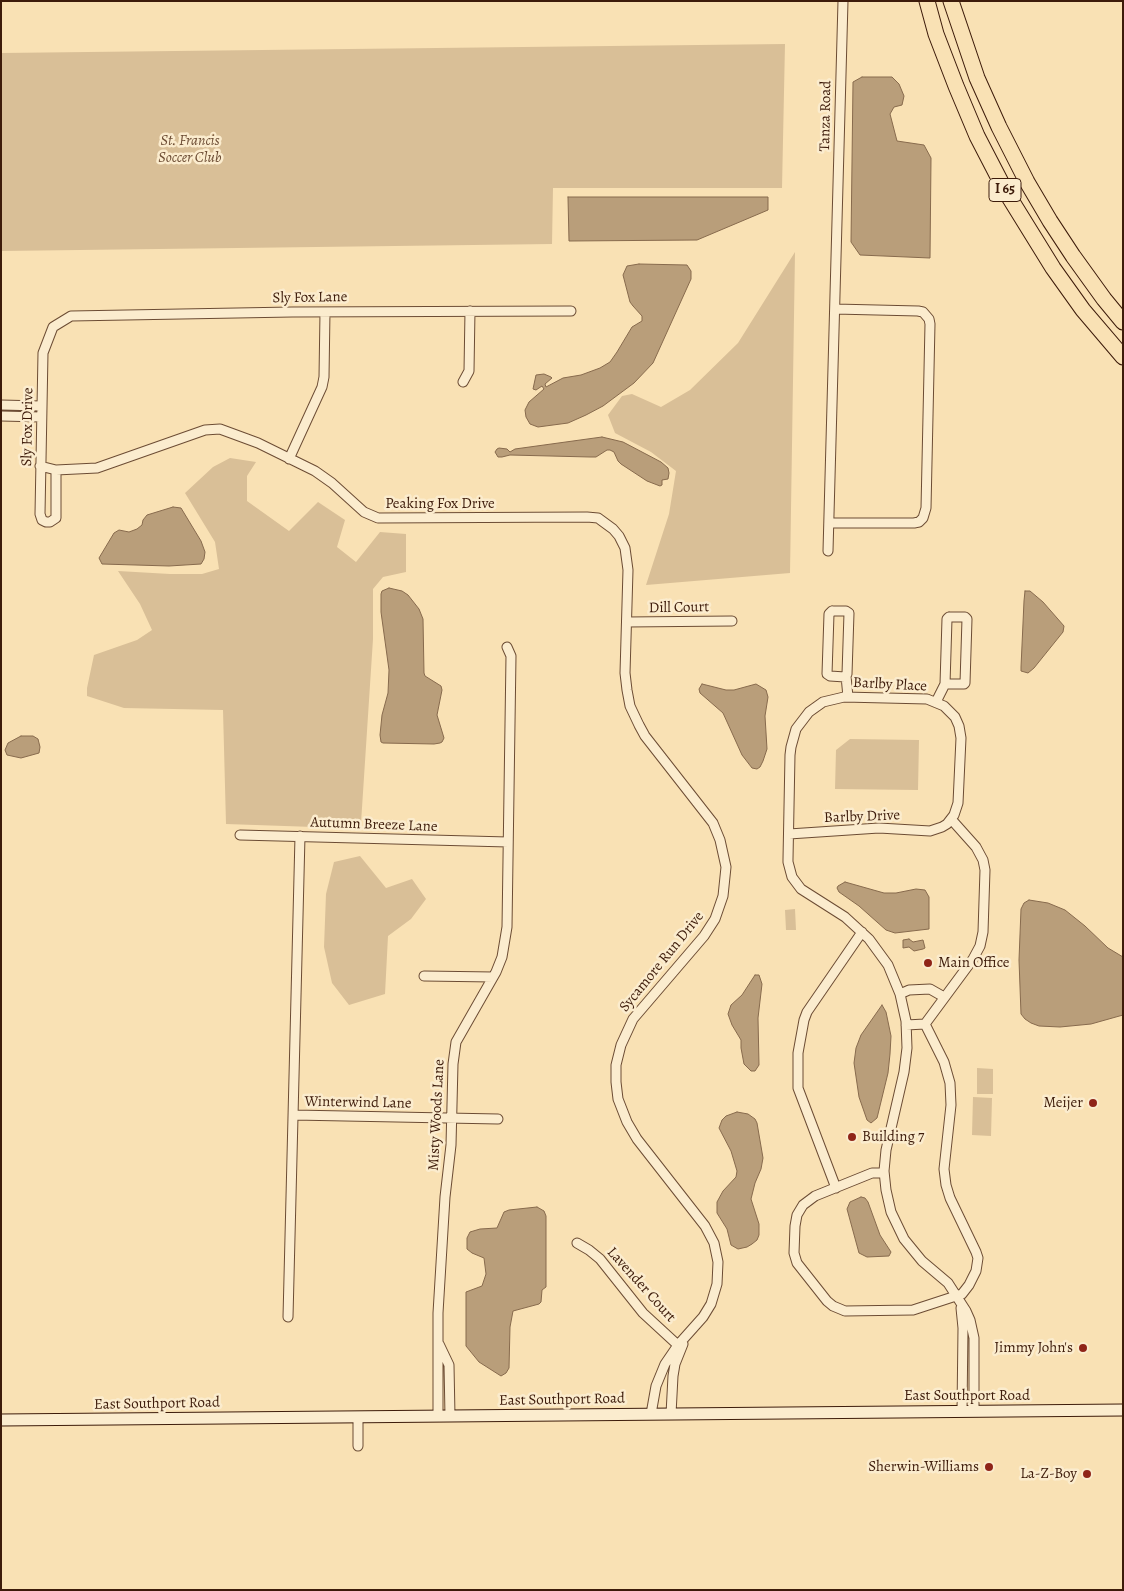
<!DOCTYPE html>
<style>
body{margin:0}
#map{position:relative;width:1124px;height:1591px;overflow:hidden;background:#f9e1b4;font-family:Alegreya,serif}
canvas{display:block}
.frame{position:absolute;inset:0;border:2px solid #3d1b0a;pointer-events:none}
</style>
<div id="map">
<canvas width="1124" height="1591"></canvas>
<div class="frame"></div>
</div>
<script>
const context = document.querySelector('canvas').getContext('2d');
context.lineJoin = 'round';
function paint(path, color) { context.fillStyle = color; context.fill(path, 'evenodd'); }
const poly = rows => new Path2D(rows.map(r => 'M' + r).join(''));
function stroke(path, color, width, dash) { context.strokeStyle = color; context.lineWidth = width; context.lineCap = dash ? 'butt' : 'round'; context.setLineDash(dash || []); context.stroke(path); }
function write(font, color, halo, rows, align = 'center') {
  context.font = font + ' Alegreya,serif'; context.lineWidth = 5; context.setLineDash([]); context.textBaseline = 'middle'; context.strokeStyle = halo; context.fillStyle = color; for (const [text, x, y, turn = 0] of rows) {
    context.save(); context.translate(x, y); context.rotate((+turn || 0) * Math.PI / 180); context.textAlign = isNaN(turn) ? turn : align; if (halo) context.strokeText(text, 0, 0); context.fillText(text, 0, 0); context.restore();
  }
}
const green = poly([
 [785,44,782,188,553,188,552,244,1,251,1,53],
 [795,252,790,573,646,585,669,514,676,471,651,452,615,433,608,415,622,396,632,394,661,407,690,390,738,343],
 [230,458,256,462,247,476,247,501,289,531,318,502,345,520,337,547,356,562,380,532,406,534,406,572,383,577,373,589,373,639,361,823,314,827,226,824,223,710,124,708,87,696,87,688,94,655,137,640,152,630,140,604,118,571,170,574,202,574,219,569,215,542,185,493,213,467],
 [850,739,919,740,918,790,835,789,836,750],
 [360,856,386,888,412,879,426,899,411,919,388,936,385,994,349,1005,332,983,324,947,326,894,334,862],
 [795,909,796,930,786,930,785,910],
 [977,1068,993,1069,993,1094,977,1094],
 [973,1097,992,1098,991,1136,972,1135]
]);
const water = poly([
 [862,77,892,77,899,84,904,96,902,105,894,107,890,114,897,141,924,145,931,158,930,258,860,255,851,242,853,82,862,77],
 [568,197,768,197,768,210,697,240,569,241,568,197],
 [639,264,687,265,691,271,691,279,653,363,634,383,603,406,586,415,568,423,538,427,530,424,526,417,525,410,529,402,544,389,542,386,536,390,533,389,536,375,544,374,551,377,552,378,545,384,546,387,563,378,581,375,600,368,610,362,617,352,632,327,642,321,642,316,633,306,630,302,623,275,627,266,639,264],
 [602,437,623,442,661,462,668,468,669,473,668,479,662,480,662,485,660,486,647,481,621,464,618,461,614,452,610,450,607,450,596,457,590,457,510,455,502,457,498,457,495,452,497,449,499,448,507,449,510,452,515,449,602,437],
 [173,507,181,508,201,541,205,552,204,559,201,564,169,566,102,564,99,558,114,533,119,530,129,532,137,529,142,525,143,520,147,515,173,507],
 [389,588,402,591,408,595,419,609,423,619,424,673,425,676,441,686,442,690,437,715,444,738,442,742,440,743,434,744,383,743,381,742,380,735,382,715,388,693,389,670,381,612,381,594,382,591,389,588],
 [1025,591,1030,591,1043,602,1064,626,1063,632,1034,668,1028,673,1021,671,1021,667,1024,601,1025,591],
 [702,684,726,690,734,690,756,684,766,690,768,697,765,716,767,749,763,761,760,767,757,769,752,768,742,755,723,713,700,693,699,689,702,684],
 [21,736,33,736,38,739,40,747,39,753,21,758,7,755,5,750,8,743,21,736],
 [845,882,884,893,896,893,916,889,925,890,929,897,929,929,895,933,886,930,859,906,839,892,837,888,838,886,845,882],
 [1029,900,1048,903,1065,910,1085,926,1108,948,1123,957,1123,1015,1091,1024,1060,1027,1039,1026,1031,1023,1025,1019,1021,1014,1019,960,1021,909,1024,903,1029,900],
 [909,939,913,942,923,940,925,948,923,949,914,951,909,947,903,948,903,940,909,939],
 [755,975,759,975,762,984,758,1018,759,1065,755,1071,751,1071,744,1064,741,1048,741,1040,732,1025,728,1014,731,1005,742,995,755,975],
 [882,1005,886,1012,891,1036,890,1054,888,1073,878,1114,877,1118,871,1123,867,1120,859,1097,854,1063,856,1048,861,1035,882,1005],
 [737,1112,748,1114,755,1119,757,1123,763,1158,761,1169,755,1183,751,1199,759,1224,759,1235,757,1240,752,1244,747,1247,738,1249,731,1245,727,1229,717,1213,717,1202,723,1191,736,1177,737,1171,731,1151,719,1128,722,1120,726,1116,737,1112],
 [861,1197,865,1198,868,1202,880,1235,891,1252,889,1256,867,1257,859,1253,847,1209,850,1202,861,1197],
 [537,1207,544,1211,546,1216,546,1287,542,1290,541,1302,539,1304,513,1311,510,1327,509,1368,506,1373,501,1376,479,1362,466,1346,466,1292,482,1286,486,1274,484,1258,472,1253,467,1249,467,1238,470,1232,480,1229,497,1228,504,1212,509,1210,537,1207]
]);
const minor = poly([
 [463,382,469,371,470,311],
 [1,405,41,406],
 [1,416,41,417],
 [289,459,322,387,324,377,325,312],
 [40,466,56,470,97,468,205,430,220,429,258,443,315,471,332,483,364,512,378,518,587,517,598,518,613,529,619,536,625,548,628,570,625,673,627,690,630,706,639,725,645,736,713,823,720,840,726,867,723,896,715,919,704,936,633,1019,621,1045,616,1065,616,1082,618,1099,627,1122,637,1139,705,1226,714,1243,718,1262,717,1284,711,1304,703,1317,678,1345,665,1364,656,1386,651,1414],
 [56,470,56,518,50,522,46,522,42,520,40,514,43,353,53,327,71,316,292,312,571,311],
 [829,523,914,523,919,522,923,518,926,508,930,324,929,319,923,312,918,311,835,309],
 [828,551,843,1],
 [832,611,846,611,849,613,847,674,845,677,830,676,827,674,829,614,832,611],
 [949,617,965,617,967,619,965,683,964,684,945,684,947,619,949,617],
 [627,622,732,621],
 [846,676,848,697],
 [936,702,945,684],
 [789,834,879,828,930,831,942,827,947,824,954,815,958,803,961,738,959,726,955,717,944,706,927,699,844,697,823,702,809,712,796,729,791,747,790,755,788,859,788,862,792,877,801,889,845,917,869,939,888,965,900,994,906,1021,907,1048,904,1072,886,1150,884,1171,886,1190,891,1212,904,1239,922,1261,948,1283,966,1311,970,1320,974,1338,974,1411],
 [240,835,508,842],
 [424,976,493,977],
 [900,994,909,990,930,989,944,997],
 [925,1024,973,959,980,946,983,932,985,870,983,860,976,847,951,819],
 [906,1025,925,1024],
 [294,1115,498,1119],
 [884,1173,872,1173,815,1196,803,1205,797,1215,795,1226,794,1253,797,1263,827,1301,833,1306,845,1311,913,1310,962,1294,969,1285,976,1271,978,1258,976,1252,950,1198,946,1185,944,1169,951,1105,950,1083,944,1062,925,1024],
 [836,1188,798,1088,798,1053,804,1020,807,1012,862,932],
 [577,1243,589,1250,600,1259,643,1313,681,1348],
 [961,1308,963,1328,962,1411],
 [288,1317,300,836],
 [439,1344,449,1365,450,1416],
 [671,1414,673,1376,675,1364,683,1344],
 [438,1416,438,1313,445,1197,451,1145,453,1064,456,1042,496,972,502,957,507,927,511,656,507,647],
 [358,1446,358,1417]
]);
const secondary = poly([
 [1,1420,1123,1410]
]);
const motorway = poly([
 [927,1,936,34,956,86,977,136,1006,192,1053,268,1083,310,1123,357],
 [951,1,977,78,999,127,1027,182,1050,221,1073,256,1104,299,1123,322]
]);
const markers = [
 [928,963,5,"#8f2418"],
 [1093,1103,5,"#8f2418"],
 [852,1137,5,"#8f2418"],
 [1083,1348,5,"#8f2418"],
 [989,1467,5,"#8f2418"],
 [1087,1474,5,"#8f2418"]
];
const shields = [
 [1005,190,32]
];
const shieldNames = [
 ["I 65",1005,190]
];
const streetNames = [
 ["Tanza Road",826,116,-89],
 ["Sly Fox Lane",310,298,-1],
 ["Sly Fox Drive",28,427,-89],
 ["Peaking Fox Drive",440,504],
 ["Dill Court",679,608,-1],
 ["Barlby Place",890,685,3],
 ["Barlby Drive",862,817,-2],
 ["Autumn Breeze Lane",374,825,2],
 ["Sycamore Run Drive",662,962,-51],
 ["Winterwind Lane",358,1103,1],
 ["Misty Woods Lane",437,1115,-87],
 ["Lavender Court",641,1285,48],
 ["East Southport Road",967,1396],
 ["East Southport Road",562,1400,-1],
 ["East Southport Road",157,1404,-1]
];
const parkNames = [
 ["St. Francis",190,141],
 ["Soccer Club",190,158]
];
const poiNames = [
 ["Main Office",938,963,"left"],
 ["Meijer",1083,1103],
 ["Building 7",862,1137,"left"],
 ["Jimmy John's",1073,1348],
 ["Sherwin-Williams",979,1467],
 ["La-Z-Boy",1077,1474]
];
paint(green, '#d9bf97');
paint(water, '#b99e7a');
stroke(water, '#876a4d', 1);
stroke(minor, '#6c4c34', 11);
stroke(secondary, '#3d1b0a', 13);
stroke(motorway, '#3d1b0a', 17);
stroke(minor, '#fbecce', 9);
stroke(secondary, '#fbecce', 11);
stroke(motorway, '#f9e1b4', 15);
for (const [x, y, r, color] of markers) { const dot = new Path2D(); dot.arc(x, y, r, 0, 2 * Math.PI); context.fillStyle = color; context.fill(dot); stroke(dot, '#fbecce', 2); }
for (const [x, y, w] of shields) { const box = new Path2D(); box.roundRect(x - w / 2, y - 11.5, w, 23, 4); context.fillStyle = '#fbecce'; context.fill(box); stroke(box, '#3d1b0a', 1); }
write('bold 14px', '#3d1b0a', null, shieldNames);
write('15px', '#3d1b0a', '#fbecce', streetNames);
write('italic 15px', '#6c4c34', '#fbecce', parkNames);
write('15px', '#3d1b0a', '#fbecce', poiNames, 'right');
</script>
